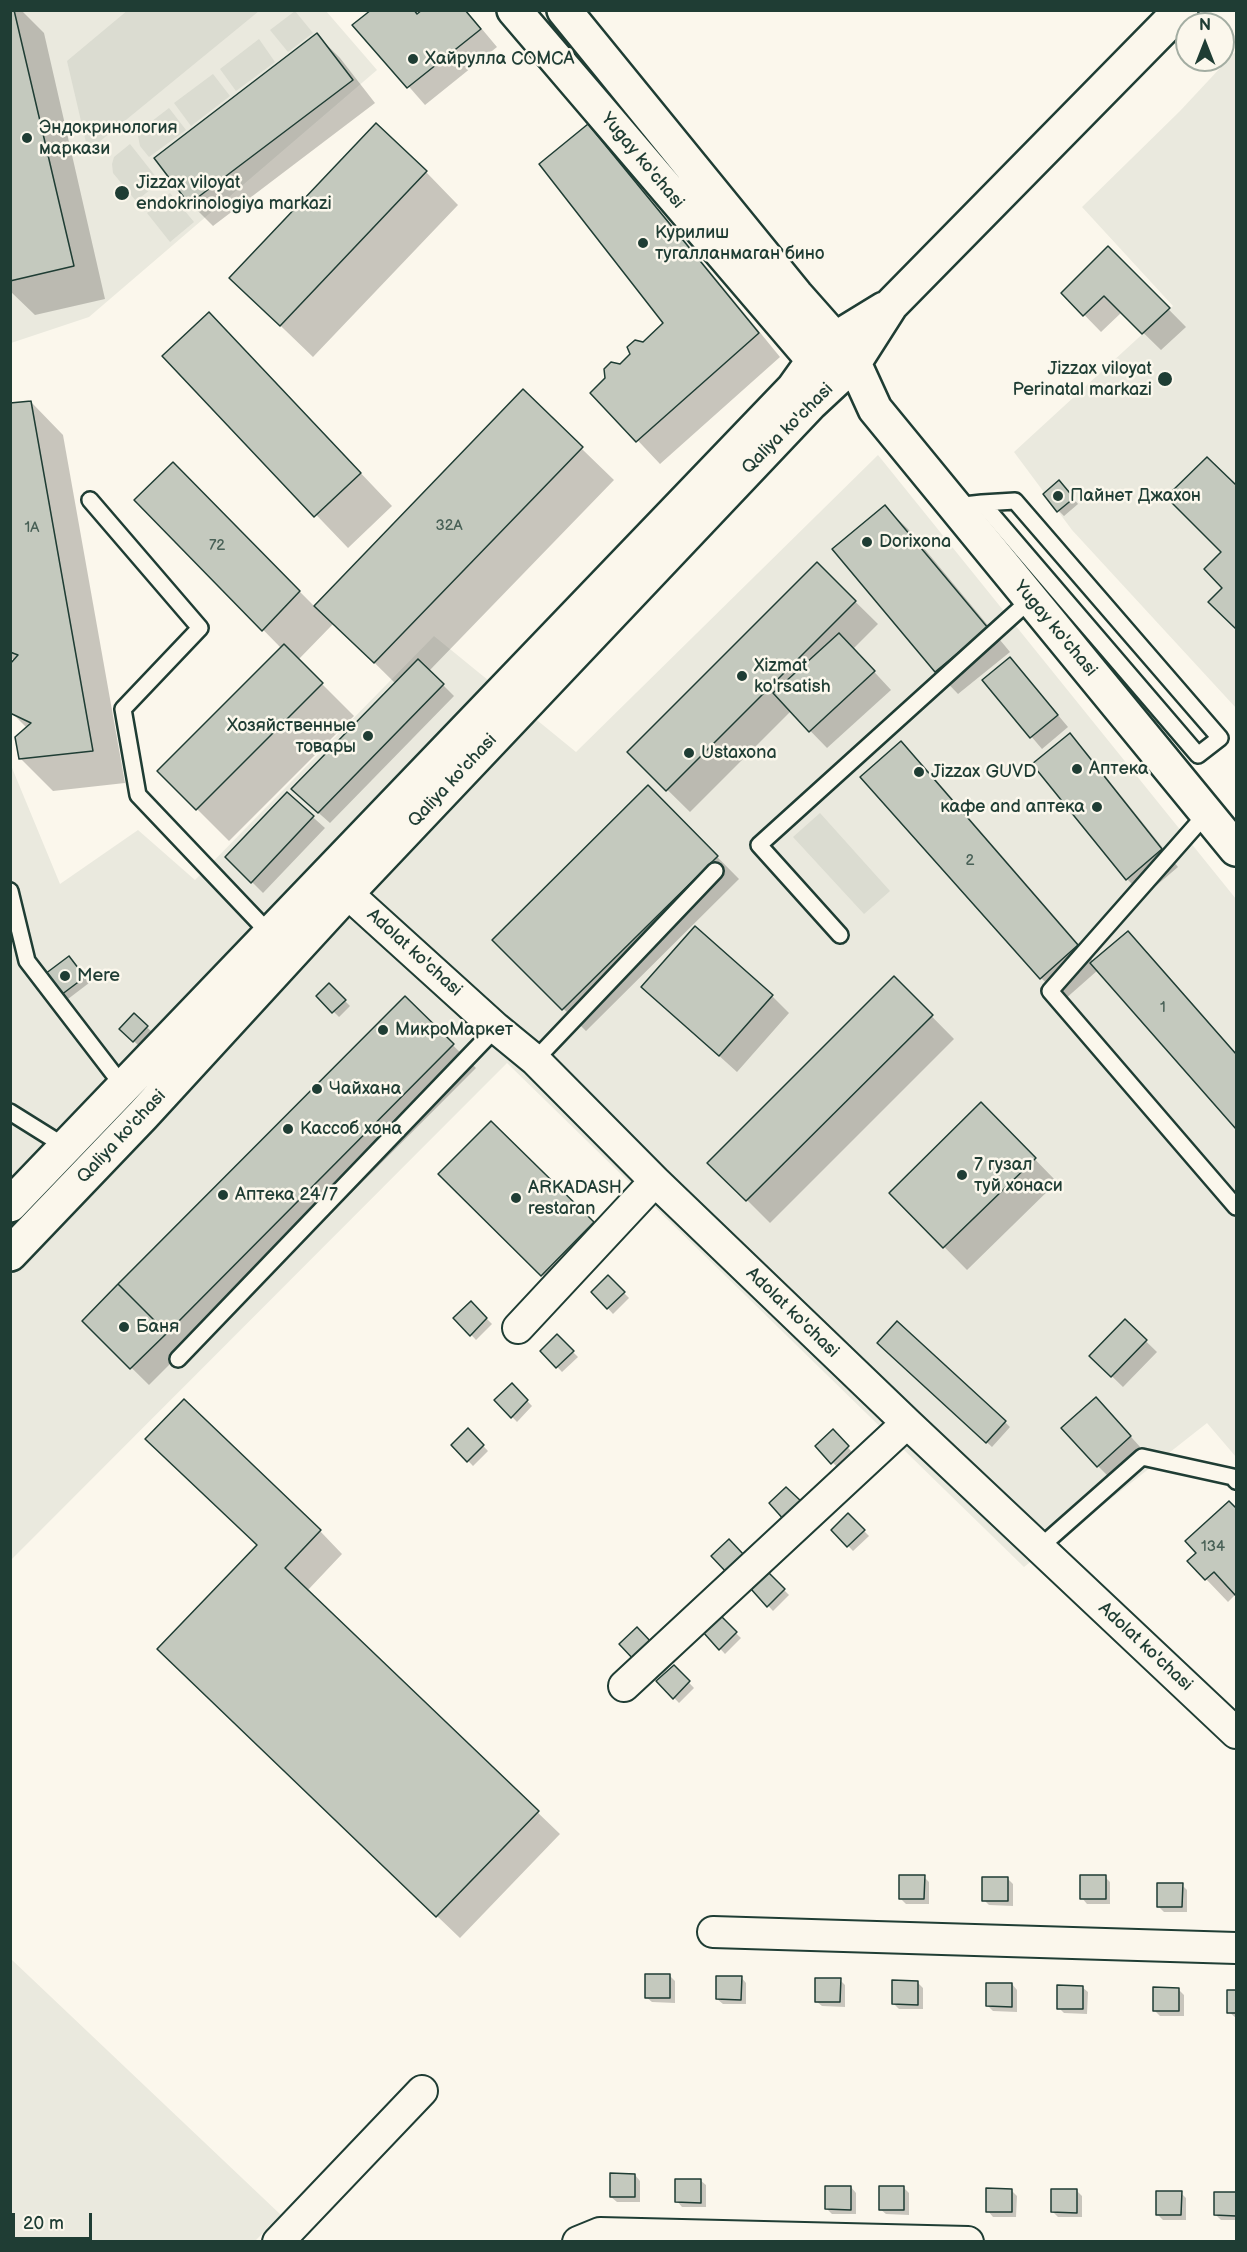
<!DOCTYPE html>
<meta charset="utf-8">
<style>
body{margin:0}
#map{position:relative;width:1247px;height:2252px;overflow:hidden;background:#fbf7ec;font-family:"Balsamiq Sans",sans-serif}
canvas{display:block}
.frame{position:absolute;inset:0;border:12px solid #1f3d34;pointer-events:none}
.north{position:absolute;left:1175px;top:12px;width:60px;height:60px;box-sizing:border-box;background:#fbf7ec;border:2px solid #a3ada2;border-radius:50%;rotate:0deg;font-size:16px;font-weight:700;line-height:24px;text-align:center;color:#1f3d34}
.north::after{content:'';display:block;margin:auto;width:21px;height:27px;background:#1f3d34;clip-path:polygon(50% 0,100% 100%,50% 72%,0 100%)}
.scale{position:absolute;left:12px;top:2213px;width:80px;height:27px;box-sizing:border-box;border:3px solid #1f3d34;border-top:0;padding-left:8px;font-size:18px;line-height:21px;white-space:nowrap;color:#1f3d34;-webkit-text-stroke:4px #fbf7ec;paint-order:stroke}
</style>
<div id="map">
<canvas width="1247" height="2252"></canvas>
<div class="frame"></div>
<div class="north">N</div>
<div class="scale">20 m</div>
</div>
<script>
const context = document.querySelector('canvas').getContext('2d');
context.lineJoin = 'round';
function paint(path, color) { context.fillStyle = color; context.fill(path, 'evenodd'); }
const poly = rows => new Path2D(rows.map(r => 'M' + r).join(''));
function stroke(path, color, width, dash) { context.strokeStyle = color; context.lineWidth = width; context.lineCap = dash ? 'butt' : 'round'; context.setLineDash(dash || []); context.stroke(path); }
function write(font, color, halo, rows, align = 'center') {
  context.font = font + ' "Balsamiq Sans",sans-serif'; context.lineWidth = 5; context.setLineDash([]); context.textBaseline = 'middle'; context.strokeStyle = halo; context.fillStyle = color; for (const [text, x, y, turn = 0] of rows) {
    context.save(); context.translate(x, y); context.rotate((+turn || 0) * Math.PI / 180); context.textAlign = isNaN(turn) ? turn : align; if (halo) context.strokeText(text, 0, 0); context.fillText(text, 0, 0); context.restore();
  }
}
const built = poly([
 [10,11,326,11,377,70,89,317,11,343],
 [1236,51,1236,708,1072,530,1014,452,1173,306,1082,207,1180,111],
 [878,455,1236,899,1236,1457,1207,1423,1024,1567,507,1063,11,1560,10,763,60,884,138,830,195,880,434,636,576,752],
 [11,1959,281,2215,255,2241,11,2241]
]);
const green = poly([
 [128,10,259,11,88,151,67,61],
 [295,11,313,33,288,52,270,30],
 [259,39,275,62,236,91,220,69],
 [213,74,230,96,191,126,174,103],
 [169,108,186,130,149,157,140,146,138,136,143,128],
 [130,144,160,182,136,201,113,173,112,164,114,157],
 [170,193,194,222,170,242,147,213],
 [820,813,890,891,864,914,793,837]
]);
const shadow = poly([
 [10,10,21,10,44,33,105,299,35,315,10,291],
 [373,10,415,10,419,15,424,10,466,10,497,47,425,105,355,25],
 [317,35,340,58,375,103,213,226,190,203,156,158],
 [588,126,610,149,780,357,660,464,593,393,666,323],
 [426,172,458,205,313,357,231,278],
 [1108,248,1186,327,1161,350,1122,312,1101,332,1063,293],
 [241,347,392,506,348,548,164,356],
 [523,392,614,480,429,671,454,696,330,823,304,800,396,684,334,623,298,660,354,716,229,841,159,771,282,649,136,500,173,464,315,607],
 [31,402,63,435,125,783,53,791,20,758,27,728,10,711,15,661,10,657,10,405],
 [1207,459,1236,487,1236,628,1210,602,1224,588,1223,553],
 [1064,487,1078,504,1064,516,1059,511],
 [885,507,908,529,1010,652,958,694,936,671,834,549],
 [817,564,878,624,853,649,891,690,827,748,791,711,690,812,629,752],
 [1021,671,1068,727,1042,749,984,681],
 [1070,736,1087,753,1178,867,1144,896,1127,879],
 [901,744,924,766,1094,962,1128,933,1150,955,1236,1053,1236,1127,1098,970,1064,1000,1041,978],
 [648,787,739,879,586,1031,494,940],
 [287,794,325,828,263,893,227,857],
 [74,963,89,983,68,999,48,974],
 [894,978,954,1039,770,1223,709,1162],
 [329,985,350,1006,339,1017,318,996],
 [643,987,772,996,789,1013,737,1072],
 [405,998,476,1068,191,1354,185,1349,149,1385,84,1321],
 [134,1015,152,1032,139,1046,121,1029],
 [981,1104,1057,1182,967,1270,891,1193],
 [491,1123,616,1246,565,1297,441,1174],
 [608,1277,629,1298,613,1314,593,1292],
 [471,1303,492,1324,476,1340,456,1318],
 [1125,1321,1157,1352,1123,1387,1091,1356],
 [557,1336,578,1357,562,1372,542,1351],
 [884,1348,1005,1422,1010,1427,992,1447],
 [512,1385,532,1406,517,1422,496,1400],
 [1107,1410,1141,1448,1109,1477,1098,1466],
 [468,1430,488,1451,473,1466,453,1445],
 [833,1432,853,1453,838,1468,817,1446],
 [1229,1503,1236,1510,1236,1594,1228,1602,1206,1579,1198,1553],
 [848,1515,869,1536,853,1551,833,1530],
 [320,1531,342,1554,307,1591,560,1834,460,1938,182,1672,259,1546],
 [768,1574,789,1595,773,1611,753,1589],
 [720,1618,741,1638,725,1654,705,1632],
 [674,1667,694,1688,679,1703,658,1681],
 [924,1877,929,1882,929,1904,906,1904,900,1898],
 [1105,1877,1110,1882,1110,1904,1087,1904,1082,1898],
 [1008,1879,1013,1884,1013,1906,989,1905,984,1900],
 [1182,1885,1187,1890,1187,1912,1164,1912,1158,1906],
 [670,1976,675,1981,675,2003,652,2002,646,1997],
 [741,1977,746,1983,746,2004,723,2004,717,1999],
 [840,1980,845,1985,845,2007,822,2006,816,2001],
 [917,1982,923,1988,923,2009,899,2009,894,2004],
 [1012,1984,1017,1990,1017,2012,993,2011,988,2006],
 [1082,1987,1088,1992,1087,2014,1064,2013,1059,2008],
 [1178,1989,1184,1995,1184,2016,1160,2016,1155,2011],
 [1229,1991,1236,1991,1236,2018,1229,2012],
 [635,2175,640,2181,640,2202,617,2202,611,2197],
 [700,2180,706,2185,706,2207,682,2207,677,2201],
 [851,2187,856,2193,856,2214,832,2214,827,2209],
 [904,2188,909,2193,909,2215,886,2214,880,2209],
 [1011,2190,1017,2196,1016,2217,993,2217,988,2211],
 [1077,2191,1082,2196,1082,2217,1058,2217,1053,2212],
 [1181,2193,1186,2198,1186,2220,1163,2220,1157,2214],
 [1216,2193,1236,2193,1236,2220,1221,2220,1216,2215]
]);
const building = poly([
 [10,10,14,10,74,266,10,281,10,10],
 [371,10,414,10,417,14,422,10,465,10,481,29,407,88,352,25,371,10],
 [317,33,353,80,189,204,154,158,317,33],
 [376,123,427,171,280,326,229,278,376,123],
 [588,124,759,333,636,442,590,393,605,378,604,369,611,362,620,364,630,354,627,347,635,340,643,342,663,323,539,164,588,124],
 [1108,246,1170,308,1142,334,1104,296,1083,316,1061,293,1108,246],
 [209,312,361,473,314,517,162,356,209,312],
 [523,389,583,447,374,663,314,606,523,389],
 [31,401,93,751,19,759,15,737,31,723,10,713,10,664,18,655,10,652,10,403,31,401],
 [1207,457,1236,485,1236,629,1208,602,1222,588,1204,569,1221,552,1166,497,1207,457],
 [173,462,300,591,262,631,134,500,173,462],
 [1059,480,1074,498,1057,512,1043,494,1059,480],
 [885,505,988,628,935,672,832,549,885,505],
 [817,562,856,601,666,791,627,752,817,562],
 [839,633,875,671,809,732,773,693,839,633],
 [284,644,323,683,196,810,157,771,284,644],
 [1010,657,1058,715,1030,738,982,680,1010,657],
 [418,659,444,684,318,813,291,789,418,659],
 [1070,733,1162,849,1126,880,1032,764,1070,733],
 [901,741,1078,945,1040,979,860,777,901,741],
 [648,785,718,856,562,1010,492,940,648,785],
 [287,792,314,816,251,883,225,857,287,792],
 [695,926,773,995,719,1056,641,987,695,926],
 [1128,931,1236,1054,1236,1129,1090,963,1128,931],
 [69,956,85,977,61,995,45,974,69,956],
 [894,976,933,1015,746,1201,707,1163,894,976],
 [329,983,346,1000,332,1013,316,996,329,983],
 [405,996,454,1044,167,1333,118,1284,405,996],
 [134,1013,148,1026,133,1042,119,1029,134,1013],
 [981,1102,1036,1158,943,1248,889,1193,981,1102],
 [491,1121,594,1222,541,1276,438,1174,491,1121],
 [608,1275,625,1292,607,1309,591,1292,608,1275],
 [118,1284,167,1333,130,1369,82,1321,118,1284],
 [471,1301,487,1318,470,1336,453,1318,471,1301],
 [1125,1319,1147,1340,1111,1377,1089,1356,1125,1319],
 [897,1321,1006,1421,986,1443,877,1343,897,1321],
 [557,1334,574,1351,556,1368,540,1351,557,1334],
 [512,1383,528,1400,511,1418,494,1400,512,1383],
 [1096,1397,1131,1436,1097,1467,1061,1428,1096,1397],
 [184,1399,321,1530,285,1568,539,1811,436,1917,157,1649,257,1545,145,1439,184,1399],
 [468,1428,484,1445,467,1462,451,1445,468,1428],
 [833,1429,849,1446,831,1464,815,1446,833,1429],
 [786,1487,803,1503,785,1521,769,1503,786,1487],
 [1229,1501,1236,1508,1236,1596,1214,1572,1205,1580,1187,1561,1196,1553,1185,1541,1229,1501],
 [848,1513,865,1530,847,1547,831,1530,848,1513],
 [729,1539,745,1556,728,1574,711,1556,729,1539],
 [768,1572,785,1589,767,1607,751,1589,768,1572],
 [720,1615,737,1632,719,1650,703,1632,720,1615],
 [637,1627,653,1644,636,1662,619,1644,637,1627],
 [674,1665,690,1681,673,1699,656,1681,674,1665],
 [899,1875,925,1875,924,1899,899,1899,899,1875],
 [1080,1875,1106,1875,1106,1899,1080,1899,1080,1875],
 [982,1877,1008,1877,1008,1901,982,1901,982,1877],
 [1157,1883,1183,1883,1182,1907,1157,1907,1157,1883],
 [645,1974,670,1974,670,1998,645,1998,645,1974],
 [716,1976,742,1976,741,2000,716,1999,716,1976],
 [815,1978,841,1978,840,2002,815,2002,815,1978],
 [892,1980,918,1981,918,2005,892,2004,892,1980],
 [986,1983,1012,1983,1012,2007,986,2006,986,1983],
 [1057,1985,1083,1986,1083,2009,1057,2009,1057,1985],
 [1153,1987,1179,1988,1179,2011,1153,2011,1153,1987],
 [1227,1990,1236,1990,1236,2013,1227,2013,1227,1990],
 [610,2173,635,2174,635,2197,610,2197,610,2173],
 [675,2179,701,2179,701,2203,675,2202,675,2179],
 [825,2186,851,2186,851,2210,825,2209,825,2186],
 [879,2186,904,2186,904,2210,879,2210,879,2186],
 [986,2188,1012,2189,1012,2212,986,2212,986,2188],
 [1051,2189,1077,2189,1077,2213,1051,2212,1051,2189],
 [1156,2191,1182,2191,1181,2215,1156,2215,1156,2191],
 [1214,2192,1236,2192,1236,2216,1214,2215,1214,2192]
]);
const lane = poly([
 [90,500,200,628,123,709,138,795,271,935],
 [955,506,982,503,1198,755,1220,738,1015,501,982,503],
 [1207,813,1050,991,1236,1207],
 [10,891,27,961,126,1090],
 [840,935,759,845,1031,599],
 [535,1060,715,871],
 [10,1112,66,1147],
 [178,1359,496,1028],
 [1039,1548,1142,1457,1233,1477,1236,1481]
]);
const street = poly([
 [347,893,496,1028,535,1060,655,1181,907,1423,1236,1733],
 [518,1328,655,1181],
 [624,1686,907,1423],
 [713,1932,1236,1948],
 [278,2242,422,2091],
 [578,2242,600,2233,968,2242]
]);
const secondary = poly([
 [514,10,827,376],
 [564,10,796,295,835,339,854,363,875,409,1236,849],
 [10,1205,793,389,813,361,835,339,884,309],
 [10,1254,143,1115,347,893,811,403,854,363,891,305,1181,10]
]);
const markers = [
 [413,59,6,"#1f3d34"],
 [27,138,6,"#1f3d34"],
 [122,193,8,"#1f3d34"],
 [643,243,6,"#1f3d34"],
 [1165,379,8,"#1f3d34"],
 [1058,496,6,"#1f3d34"],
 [867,542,6,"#1f3d34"],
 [742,676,6,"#1f3d34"],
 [368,736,6,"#1f3d34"],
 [689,753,6,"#1f3d34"],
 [1077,769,6,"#1f3d34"],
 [919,772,6,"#1f3d34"],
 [1097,807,6,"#1f3d34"],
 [65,976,6,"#1f3d34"],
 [383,1030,6,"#1f3d34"],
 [317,1089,6,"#1f3d34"],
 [288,1129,6,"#1f3d34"],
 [962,1175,6,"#1f3d34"],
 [223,1195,6,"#1f3d34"],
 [516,1198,6,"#1f3d34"],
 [124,1327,6,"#1f3d34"]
];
const numberNames = [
 ["32А",449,526],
 ["1А",32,528],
 ["72",217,546],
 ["2",970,861],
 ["1",1163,1008],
 ["134",1213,1547]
];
const poiNames = [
 ["Хайрулла СОМСА",425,59],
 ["Эндокринология",39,128],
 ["маркази",39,149],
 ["Jizzax viloyat",136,183],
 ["endokrinologiya markazi",136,204],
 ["Курилиш",655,233],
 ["тугалланмаган бино",655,254],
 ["Jizzax viloyat",1152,369,"right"],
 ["Perinatal markazi",1152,390,"right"],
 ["Пайнет Джахон",1070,496],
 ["Dorixona",879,542],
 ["Xizmat",754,666],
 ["ko'rsatish",754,687],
 ["Хозяйственные",356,726,"right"],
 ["товары",356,747,"right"],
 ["Ustaxona",701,753],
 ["Аптека",1089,769],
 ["Jizzax GUVD",931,772],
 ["кафе and аптека",1085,807,"right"],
 ["Mere",77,976],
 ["МикроМаркет",395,1030],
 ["Чайхана",329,1089],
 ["Кассоб хона",300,1129],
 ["7 гузал",974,1165],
 ["туй хонаси",974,1186],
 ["ARKADASH",528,1188],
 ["restaran",528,1209],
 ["Аптека 24/7",235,1195],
 ["Баня",136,1327]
];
const streetNames = [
 ["Yugay ko'chasi",642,161,50],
 ["Qaliya ko'chasi",788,429,-45],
 ["Yugay ko'chasi",1055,629,50],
 ["Qaliya ko'chasi",453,781,-47],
 ["Adolat ko'chasi",414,953,42],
 ["Qaliya ko'chasi",122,1137,-47],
 ["Adolat ko'chasi",792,1313,44],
 ["Adolat ko'chasi",1145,1647,43]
];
paint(built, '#eae9de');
paint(green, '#dbdcd1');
paint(shadow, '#0003');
paint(building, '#c4c9be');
stroke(building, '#1f3d34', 1.5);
stroke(lane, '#1f3d34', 20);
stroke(street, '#1f3d34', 34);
stroke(secondary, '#1f3d34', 38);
stroke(lane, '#fbf7ec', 15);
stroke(street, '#fbf7ec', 30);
stroke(secondary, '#fbf7ec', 33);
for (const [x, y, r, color] of markers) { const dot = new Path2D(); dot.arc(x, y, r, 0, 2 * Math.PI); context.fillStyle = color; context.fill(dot); stroke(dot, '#fbf7ec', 2); }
write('15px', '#486056', null, numberNames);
write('18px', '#1f3d34', '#fbf7ec', poiNames, 'left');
write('18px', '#1f3d34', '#fbf7ec', streetNames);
</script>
